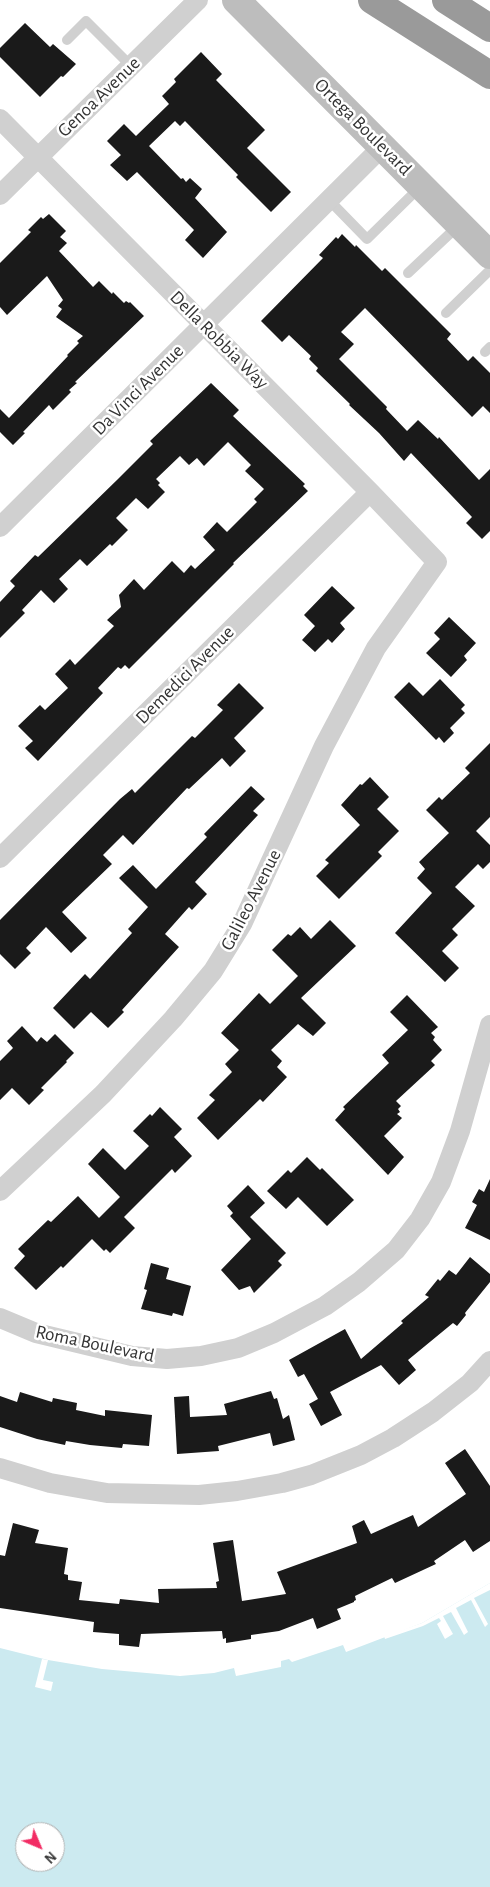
<!DOCTYPE html>
<style>
body{margin:0}
#map{position:relative;width:490px;height:1887px;overflow:hidden;background:#fff;font-family:"Alegreya Sans",sans-serif}
canvas{display:block}
.north{position:absolute;left:15px;top:1822px;width:50px;height:50px;box-sizing:border-box;background:#fff;border:1px solid #adadad;border-radius:50%;rotate:135deg;font-size:14px;font-weight:700;line-height:20px;text-align:center;color:#333}
.north::after{content:'';display:block;margin:auto;width:18px;height:22px;background:#f22c64;clip-path:polygon(50% 0,100% 100%,50% 72%,0 100%)}
</style>
<div id="map">
<canvas width="490" height="1887"></canvas>
<div class="north">N</div>
</div>
<script>
const context = document.querySelector('canvas').getContext('2d');
context.lineJoin = 'round';
function paint(path, color) { context.fillStyle = color; context.fill(path, 'evenodd'); }
const poly = rows => new Path2D(rows.map(r => 'M' + r).join(''));
function stroke(path, color, width, dash) { context.strokeStyle = color; context.lineWidth = width; context.lineCap = dash ? 'butt' : 'round'; context.setLineDash(dash || []); context.stroke(path); }
function write(font, color, halo, rows, align = 'center') {
  context.font = font + ' "Alegreya Sans",sans-serif'; context.lineWidth = 5; context.setLineDash([]); context.textBaseline = 'middle'; context.strokeStyle = halo; context.fillStyle = color; for (const [text, x, y, turn = 0] of rows) {
    context.save(); context.translate(x, y); context.rotate((+turn || 0) * Math.PI / 180); context.textAlign = isNaN(turn) ? turn : align; if (halo) context.strokeText(text, 0, 0); context.fillText(text, 0, 0); context.restore();
  }
}
const water = poly([
 [490,1583,490,1887,0,1887,0,1648,48,1660,102,1669,180,1676,214,1673,234,1668,236,1676,281,1667,281,1661,289,1659,292,1662,343,1645,346,1652,422,1623],
 [25,1832,55,1832,55,1862,25,1862]
]);
const pier = poly([
 [490,1583,490,1590,474,1598,488,1624,485,1627,471,1600,456,1608,468,1632,464,1635,451,1612,443,1616,453,1634,445,1639,437,1624,441,1621,439,1618,423,1626,385,1639,384,1636,422,1623],
 [42,1659,48,1660,43,1680,53,1682,51,1691,35,1687]
]);
const building = poly([
 [25,23,50,47,53,44,76,64,63,77,61,76,40,97,0,57,0,48],
 [201,52,222,74,216,80,265,130,247,148,291,192,271,212,236,177,238,175,185,121,180,126,175,121,149,146,181,179,183,178,186,182,190,178,202,189,195,198,227,232,203,258,185,240,194,230,137,172,127,181,110,165,121,155,107,141,124,124,136,136,169,104,162,96,176,82,174,79],
 [49,214,66,231,60,237,67,243,59,251,93,287,99,281,112,294,113,292,124,303,126,301,129,303,130,302,144,316,75,382,77,383,69,390,71,392,53,410,49,405,23,432,25,433,13,445,0,432,0,409,9,418,68,356,67,355,79,343,77,341,83,336,56,317,62,309,58,306,63,300,47,276,7,315,0,307,0,263,31,232,28,230,41,217,43,219],
 [342,234,355,247,356,245,382,271,385,268,451,334,447,339,468,361,473,356,490,373,490,413,483,406,472,417,365,308,341,332,354,344,339,359,387,407,386,409,407,431,418,420,438,439,439,437,479,480,490,469,490,531,482,539,466,523,472,517,411,453,404,461,379,433,349,405,350,404,316,371,318,368,309,359,311,356,289,335,282,342,261,321,323,258,319,255,336,237,338,239],
 [211,383,239,410,233,416,305,484,303,486,308,491,233,563,234,564,129,669,125,665,121,669,118,667,98,688,103,693,38,761,25,748,33,741,18,726,40,705,45,710,68,688,55,674,70,659,75,665,114,626,107,620,121,607,119,595,134,579,144,590,172,561,184,573,191,565,195,569,215,550,203,537,217,522,227,532,257,502,254,499,264,489,245,471,251,465,228,442,204,466,197,458,189,465,180,456,156,479,160,483,158,485,165,492,148,509,136,498,116,518,128,530,112,546,110,544,87,566,80,559,59,579,68,589,54,603,41,590,22,610,25,613,0,638,0,602,15,586,10,581,35,555,38,557,118,479,153,444,150,441],
 [332,586,355,608,340,623,345,629,332,643,328,639,315,652,302,640,315,626,304,615],
 [449,617,476,643,464,656,467,660,451,677,426,653,440,639,434,633],
 [440,679,465,705,461,709,465,713,450,728,454,733,444,743,439,737,436,740,394,697,409,682,423,696],
 [239,683,264,708,234,738,246,751,230,767,222,758,189,789,187,788,133,845,123,835,103,855,112,864,62,912,87,938,71,953,46,927,26,948,31,953,15,969,0,954,0,920,120,799,132,789,135,793,192,736,195,738,223,710,217,705],
 [490,743,490,817,476,831,490,845,490,862,483,869,478,864,455,887,475,906,452,929,458,935,442,951,459,968,445,982,395,933,432,893,417,878,425,869,419,862,449,833,426,810,439,797,442,800,470,773,465,768],
 [370,777,389,797,377,809,399,831,378,852,382,856,339,899,316,876,329,863,325,860,360,825,341,805,360,784,362,785],
 [251,786,265,799,253,811,258,815,195,882,207,894,192,910,189,907,165,934,179,947,122,1010,124,1012,108,1028,91,1012,74,1029,53,1008,85,974,90,979,132,933,128,929,148,907,119,878,133,865,156,889,207,837,204,834],
 [330,920,356,946,301,998,326,1023,313,1036,298,1024,271,1050,282,1061,277,1067,287,1077,263,1102,260,1099,218,1140,197,1118,215,1100,209,1095,232,1072,225,1064,239,1050,221,1033,259,993,270,1004,298,976,272,950,288,934,291,936,300,927,311,939],
 [407,995,438,1027,431,1033,435,1037,433,1040,442,1050,431,1061,435,1065,396,1101,401,1106,398,1109,400,1112,397,1114,402,1118,384,1136,404,1157,388,1175,335,1120,345,1109,343,1107,389,1063,382,1055,408,1030,390,1012],
 [22,1026,37,1042,41,1037,47,1042,55,1034,74,1053,66,1061,67,1062,41,1088,44,1090,29,1105,12,1088,0,1100,0,1061,13,1048,7,1041],
 [160,1107,182,1129,174,1137,192,1156,175,1173,172,1169,124,1217,135,1228,110,1253,106,1249,104,1251,92,1239,63,1268,61,1266,36,1290,14,1268,25,1256,18,1249,48,1220,51,1222,78,1196,99,1218,120,1197,88,1164,103,1148,125,1170,149,1146,133,1131,150,1114,152,1116],
 [307,1157,320,1170,322,1168,354,1200,327,1226,298,1197,286,1209,267,1191,288,1170,291,1173],
 [490,1179,490,1240,465,1228,477,1205,472,1202,479,1189,484,1192],
 [248,1185,265,1203,250,1217,286,1253,278,1261,282,1265,254,1293,250,1286,239,1290,221,1270,251,1239,230,1216,233,1213,227,1206],
 [470,1257,490,1274,490,1282,465,1313,466,1315,457,1326,453,1323,408,1360,416,1370,399,1385,381,1365,330,1392,342,1415,321,1426,309,1404,318,1399,304,1374,298,1377,289,1360,345,1329,361,1359,403,1323,401,1321,429,1297,425,1295,438,1279,440,1281,449,1270,456,1275],
 [151,1263,169,1268,166,1279,191,1286,183,1316,173,1313,172,1316,141,1309,147,1290,144,1289],
 [271,1391,274,1399,277,1398,283,1419,289,1415,295,1440,273,1446,270,1433,218,1446,219,1451,177,1454,174,1397,189,1396,190,1417,227,1415,224,1404],
 [20,1392,52,1402,53,1398,77,1403,76,1410,105,1416,105,1410,152,1415,149,1446,123,1444,122,1448,90,1445,66,1441,65,1445,37,1439,0,1427,0,1396,17,1402],
 [465,1449,490,1486,490,1541,473,1552,465,1540,434,1561,436,1564,395,1583,392,1578,355,1596,356,1600,354,1601,354,1602,337,1609,341,1619,317,1629,313,1618,279,1631,251,1635,251,1639,226,1643,226,1638,223,1639,222,1631,141,1634,139,1647,119,1645,119,1634,93,1632,94,1622,0,1608,0,1555,5,1556,13,1523,39,1530,35,1543,68,1548,64,1574,68,1575,68,1580,82,1582,79,1600,119,1604,120,1599,159,1603,158,1589,217,1588,216,1582,219,1581,213,1543,233,1540,242,1601,286,1594,277,1572,357,1543,352,1526,364,1520,371,1534,413,1515,418,1527,466,1494,445,1463]
]);
const lane = poly([
 [67,40,86,21,131,66],
 [329,200,367,239,420,187],
 [408,273,459,225],
 [446,313,490,270],
 [485,352,490,347]
]);
const street = poly([
 [0,119,370,492,437,562,376,648,324,746,242,924,213,971,173,1019,103,1094,0,1191],
 [0,195,198,0],
 [0,527,382,147],
 [0,858,370,492],
 [0,1318,36,1333,132,1356,167,1359,201,1356,238,1348,274,1333,325,1306,359,1282,396,1250,420,1219,441,1182,460,1131,490,1025],
 [0,1468,50,1483,107,1493,199,1495,237,1491,282,1483,311,1475,361,1455,393,1438,433,1412,470,1383,490,1361]
]);
const secondary = poly([
 [236,0,490,255]
]);
const highway = poly([
 [372,0,490,75],
 [446,0,490,28]
]);
const streetNames = [
 ["Genoa Avenue",99,97,-44],
 ["Ortega Boulevard",363,127,45],
 ["Della Robbia Way",219,340,45],
 ["Da Vinci Avenue",138,390,-45],
 ["Demedici Avenue",185,675,-45],
 ["Galileo Avenue",251,900,-63],
 ["Roma Boulevard",95,1344,12]
];
paint(water, '#cceaf0');
paint(pier, '#fff');
paint(building, '#1a1a1a');
stroke(lane, '#d0d0d0', 10);
stroke(street, '#d0d0d0', 20);
stroke(secondary, '#bdbdbd', 28);
stroke(highway, '#9a9a9a', 28);
write('19px', '#333', '#fff', streetNames);
</script>
